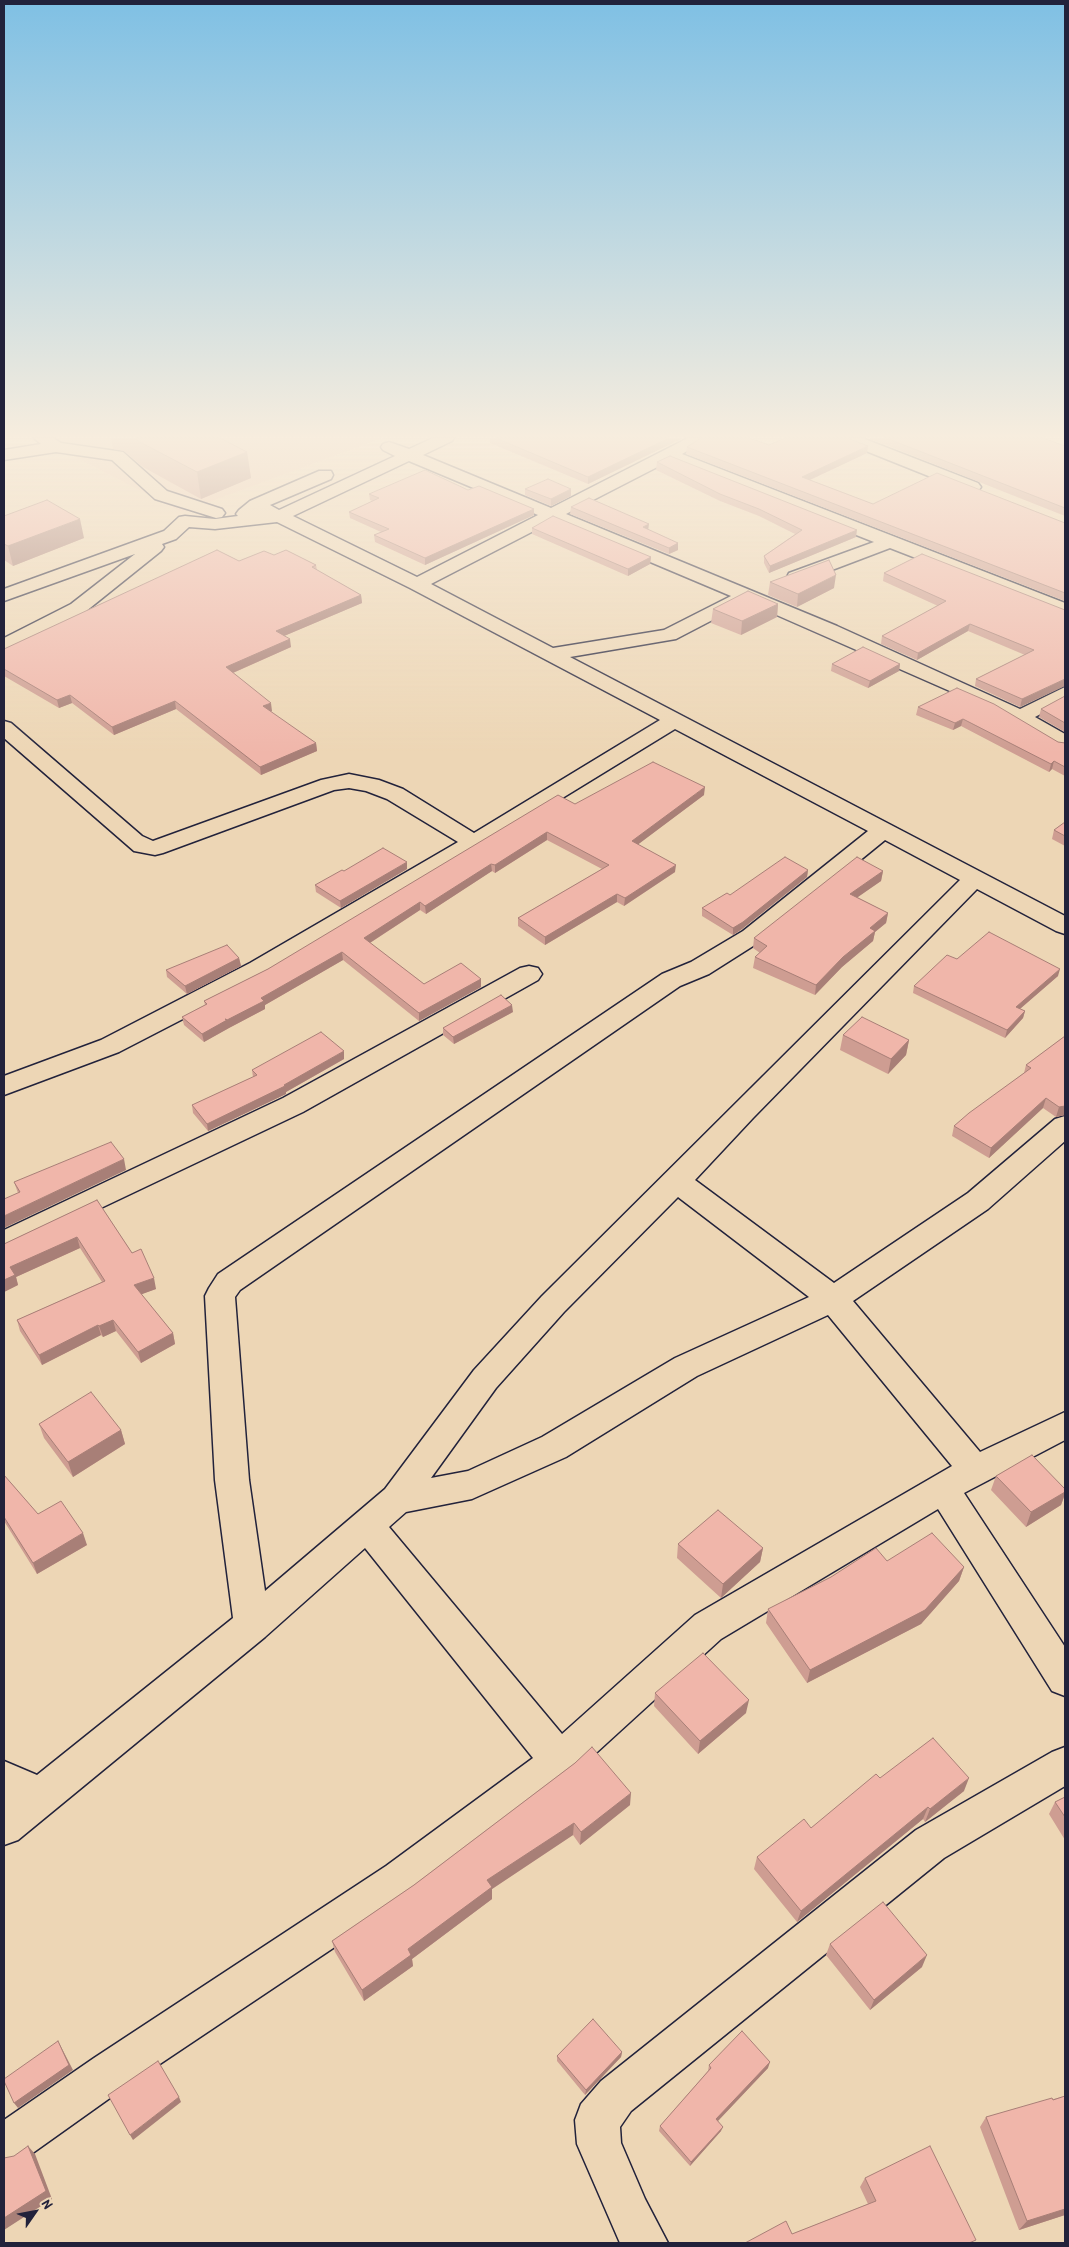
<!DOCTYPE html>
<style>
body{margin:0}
#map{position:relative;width:1069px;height:2247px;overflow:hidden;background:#edd6b5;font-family:"Patrick Hand",sans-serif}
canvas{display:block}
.frame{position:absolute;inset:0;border:5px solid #22223b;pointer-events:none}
.north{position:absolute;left:10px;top:2187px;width:50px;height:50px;-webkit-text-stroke:4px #edd6b5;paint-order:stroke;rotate:57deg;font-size:14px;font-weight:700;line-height:20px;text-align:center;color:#22223b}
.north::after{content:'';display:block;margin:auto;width:18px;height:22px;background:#22223b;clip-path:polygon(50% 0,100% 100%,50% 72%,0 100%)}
</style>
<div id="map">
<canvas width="1069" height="2247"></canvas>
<div class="frame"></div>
<div class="north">N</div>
</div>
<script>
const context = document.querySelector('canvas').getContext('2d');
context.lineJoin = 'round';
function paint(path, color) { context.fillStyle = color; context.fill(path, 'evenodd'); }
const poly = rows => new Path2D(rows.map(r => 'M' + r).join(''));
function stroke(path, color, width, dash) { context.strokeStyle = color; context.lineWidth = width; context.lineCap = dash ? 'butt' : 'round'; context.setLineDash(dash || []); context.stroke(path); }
const built = poly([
 [38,438,383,438,182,512]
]);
const minor = poly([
 [34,438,53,438,61,443,123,452,167,491,222,509,225,513,222,517,216,518,155,499,112,460,56,452,4,460,4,450,41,444,34,438],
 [433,438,454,438,452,441,423,455,551,508,688,438,709,438,682,454,1065,603,1065,616,890,548,803,581,789,581,787,577,789,573,874,542,669,461,566,514,837,626,1020,709,1065,687,1065,701,1035,717,1065,734,1065,749,1057,748,993,710,747,602,676,639,570,657,1065,916,1065,934,1056,931,977,889,753,1118,695,1180,834,1283,968,1193,1055,1119,1065,1116,1065,1141,988,1209,853,1301,980,1452,1065,1412,1065,1440,964,1493,1065,1647,1065,1696,1052,1691,938,1509,721,1639,573,1774,414,1894,124,2088,20,2162,4,2168,4,2120,94,2058,386,1866,533,1758,365,1548,265,1637,18,1840,4,1845,4,1761,37,1775,233,1618,215,1480,205,1296,209,1288,218,1274,662,974,691,962,743,931,868,831,675,729,440,873,268,975,119,1052,4,1095,4,1076,101,1040,250,963,458,842,387,799,366,791,349,788,334,790,163,853,155,855,134,851,4,738,4,721,11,723,142,836,153,841,321,780,349,774,379,780,403,789,474,833,660,720,410,588,277,522,215,529,189,527,176,539,162,544,164,547,161,551,85,612,4,651,4,638,71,604,135,554,4,601,4,589,164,531,179,517,185,516,215,519,238,516,236,514,239,510,250,501,319,471,331,471,333,475,331,479,270,505,279,510,395,456,383,450,381,447,383,444,389,442,409,449,433,438],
 [409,461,538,515,417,577,293,516,409,461],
 [553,521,731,596,664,630,553,648,431,584,553,521],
 [885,840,960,880,542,1296,474,1370,385,1489,265,1591,249,1480,235,1297,240,1290,680,986,709,974,761,941,885,840],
 [678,1197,809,1297,675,1358,542,1437,468,1471,431,1478,496,1388,564,1312,678,1197],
 [828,1315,952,1466,695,1615,562,1734,389,1527,406,1512,472,1499,566,1457,697,1376,828,1315],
 [839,438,862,438,978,483,981,487,978,491,972,492,966,491,841,441,839,438],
 [529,966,538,968,542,974,538,980,303,1112,4,1254,4,1230,283,1098,520,968,529,966],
 [1065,1747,1065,1786,944,1858,631,2111,620,2127,621,2143,645,2199,668,2243,620,2243,577,2144,575,2120,581,2104,601,2081,916,1830,1052,1752,1065,1747]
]);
const wall = poly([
 [111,438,220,438,247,452,251,478,201,499,143,467,124,451,113,449],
 [490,438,683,438,588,484,490,443],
 [868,438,1043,438,1065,446,1065,516],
 [769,445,867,453,810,480,873,504,1065,523,1065,601,686,454,687,447],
 [657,462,856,537,769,573,764,563,764,556,795,534,759,516,720,501,656,470],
 [525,489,571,489,571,496,551,506,525,495],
 [468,490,534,515,425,565,375,542,374,535,381,532,350,518,349,512,372,501,370,500,369,494],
 [571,507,678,543,678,550,669,554,570,514],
 [4,516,84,538,13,566,4,560],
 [532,528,651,557,650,564,628,576,532,534],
 [274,555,316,565,317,570,361,595,362,603,284,636,291,647,233,673,272,711,271,712,316,743,317,751,261,775,176,709,114,735,72,703,59,708,4,676,4,649,239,561],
 [884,573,1065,610,1020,707,975,686,976,679,1025,655,968,631,917,660,881,644,882,636,938,606,883,581],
 [770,582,834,588,797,607,768,595],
 [778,604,777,617,741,635,711,623,713,609],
 [832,664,900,664,899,671,868,688,831,671],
 [1065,696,1065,732,1039,717,1041,709],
 [918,707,1058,742,1065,743,1065,776,1052,769,1049,772,961,726,953,730,916,715],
 [704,795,638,844,675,872,624,906,617,902,545,945,518,926,518,918,602,869,547,840,495,873,492,871,426,914,420,910,370,943,424,984,481,979,481,987,419,1021,343,960,265,1005,265,1009,229,1028,204,1042,184,1025,182,1017,205,1005,204,1001,268,969,575,804],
 [1065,822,1065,846,1052,839,1054,830],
 [407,869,341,908,316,892,315,885,344,871],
 [808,870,807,877,742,929,733,935,702,916,702,908,730,895],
 [883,871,881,881,857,897,888,913,886,923,875,932,873,941,842,967,815,995,753,968,755,957,760,953,753,948,754,938],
 [239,958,241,966,187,994,167,977,166,970],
 [957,959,1058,976,1020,1009,1025,1011,1023,1018,1005,1038,913,993,914,986],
 [513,1012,454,1044,443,1035,443,1028],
 [843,1035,909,1040,906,1055,888,1074,840,1050],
 [1065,1036,1065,1115,1056,1117,1043,1108,989,1158,952,1136,954,1126,1024,1073,1026,1065],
 [344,1059,286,1092,286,1094,208,1131,193,1113,192,1105,253,1077,252,1070],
 [126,1170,18,1193,14,1182],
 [97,1200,156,1289,141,1294,173,1333,175,1344,141,1363,116,1331,103,1337,101,1335,42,1365,20,1331,17,1320,102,1282,80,1248,16,1277,18,1285,4,1292,4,1244],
 [39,1424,121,1430,125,1444,73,1477,44,1438],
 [4,1475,38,1514,87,1545,37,1574,4,1521],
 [996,1476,1065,1489,1065,1494,1061,1505,1026,1527,991,1490],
 [678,1544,763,1548,760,1562,721,1598,677,1558],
 [964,1567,959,1581,921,1624,807,1683,766,1623,768,1609],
 [655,1693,746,1713,698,1754,654,1706],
 [575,1763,630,1805,580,1845,573,1835,492,1889,492,1899,412,1959,413,1966,364,2001,335,1952,332,1941,414,1885],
 [880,1778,964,1791,925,1822,923,1819,797,1922,754,1869,757,1857,811,1828],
 [1065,1797,1065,1840,1049,1814,1055,1802],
 [830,1944,922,1967,870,2010,826,1955],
 [622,2052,621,2057,585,2095,557,2061,557,2056],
 [709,2065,768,2068,718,2121,721,2131,690,2166,659,2131,660,2126,708,2071],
 [1065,2096,1065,2215,1019,2230,980,2127,986,2117],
 [865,2178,973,2243,792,2234,868,2204,860,2187]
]);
const shadedWall = poly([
 [669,438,683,438,588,484,588,477],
 [868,446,867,453,801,484,802,477],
 [247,452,251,478,201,499,197,472],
 [571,489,571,496,551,506,551,499],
 [534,509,534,515,425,565,425,558],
 [80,519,84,538,13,566,8,546],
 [649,524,648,531,643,527],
 [857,530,856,537,769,573,770,566],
 [678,543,678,550,669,554,669,548],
 [651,557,650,564,628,576,628,569],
 [836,575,834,588,797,607,798,594],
 [361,595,362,603,277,639,276,631],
 [778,604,777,617,741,635,742,621],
 [970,624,968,631,917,660,918,653],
 [290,639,291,647,228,675,226,667],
 [900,664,899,671,868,688,870,681],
 [1065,679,1065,686,1020,707,1022,699],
 [70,695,72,703,59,708,57,700],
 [175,701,176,709,114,735,112,727],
 [271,703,272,711,264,714,263,706],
 [963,719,961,726,953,730,955,723],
 [316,743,317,751,261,775,260,767],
 [1054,761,1052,769,1049,772,1051,764],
 [705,787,704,795,632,849,632,841],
 [547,832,547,840,495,873,495,865],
 [407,862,407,869,341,908,340,901],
 [491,864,492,871,426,914,425,906],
 [676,865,675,872,624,906,625,898],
 [808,870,807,877,742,929,733,935,733,928],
 [883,871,881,881,848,904,850,894],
 [617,894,617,902,545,945,545,937],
 [420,902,420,910,365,946,364,938],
 [888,913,886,923,875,932,873,941,842,967,815,995,816,985,870,928],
 [342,952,343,960,265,1005,265,1009,229,1028,204,1042,202,1034,261,998],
 [239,958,241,966,187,994,185,986],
 [1060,969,1058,976,1014,1014,1016,1007],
 [481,979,481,987,419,1021,419,1013],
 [512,1005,513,1012,454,1044,453,1037],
 [1025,1011,1023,1018,1005,1038,1007,1030],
 [909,1040,906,1055,888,1074,891,1059],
 [344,1051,344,1059,286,1092,286,1094,208,1131,207,1124,284,1085],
 [1046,1098,1043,1108,989,1158,991,1148],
 [1065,1106,1065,1115,1056,1117,1059,1107],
 [124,1159,126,1170,4,1228,4,1216],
 [77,1237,80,1248,16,1277,18,1285,4,1292,4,1280,10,1267],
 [154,1278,156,1289,137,1296,134,1285],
 [113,1320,116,1331,103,1337,99,1326],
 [98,1325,101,1335,42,1365,39,1355],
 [173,1333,175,1344,141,1363,138,1352],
 [121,1430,125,1444,73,1477,68,1462],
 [1065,1492,1065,1494,1061,1505,1026,1527,1031,1512],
 [83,1533,87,1545,37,1574,33,1563],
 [763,1548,760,1562,721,1598,723,1584],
 [964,1567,959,1581,921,1624,807,1683,810,1670],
 [749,1700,746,1713,698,1754,700,1741],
 [969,1778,964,1791,925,1822,930,1809],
 [631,1793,630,1805,580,1845,581,1832],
 [928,1807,923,1819,797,1922,801,1911],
 [574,1823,573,1835,492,1889,492,1899,412,1959,413,1966,364,2001,362,1990,487,1880],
 [927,1955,922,1967,870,2010,874,2000],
 [58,2041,73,2070,18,2108,14,2103],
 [622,2052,621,2057,585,2095,586,2090],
 [770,2062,768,2068,715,2124,716,2119],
 [179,2097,181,2102,133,2140,130,2135],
 [723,2127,721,2131,690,2166,691,2162],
 [28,2146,35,2154,52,2199,4,2230,4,2218],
 [1065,2209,1065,2215,1019,2230,1027,2221]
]);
const building = poly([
 [136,438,220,438,247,452,197,472,138,441,136,438],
 [496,438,669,438,588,477,496,438],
 [701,438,749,438,769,445,785,438,847,438,868,446,802,477,873,504,937,473,1065,523,1065,593,687,447,701,438],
 [886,438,1043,438,1065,446,1065,508,886,438],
 [670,456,857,530,770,566,764,556,802,530,759,509,720,494,657,462,670,456],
 [425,470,468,490,479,486,534,509,425,558,374,535,389,529,349,512,379,498,369,494,425,470],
 [548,479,571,489,551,499,525,489,548,479],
 [589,498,649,524,643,527,678,543,669,548,571,507,589,498],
 [47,500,80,519,8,546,4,544,4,516,47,500],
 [553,516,651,557,628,569,532,528,553,516],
 [217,550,239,561,264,551,274,555,286,550,316,565,312,567,361,595,276,631,290,639,226,667,271,703,263,706,316,743,260,767,175,701,112,727,70,695,57,700,4,669,4,649,217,550],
 [922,554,1065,610,1065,679,1022,699,976,679,1034,650,970,624,918,653,882,636,946,601,884,573,922,554],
 [829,560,836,575,798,594,770,582,829,560],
 [748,591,778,604,742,621,713,609,748,591],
 [863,647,900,664,870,681,832,664,863,647],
 [957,688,994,704,1058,742,1065,743,1065,767,1054,761,1051,764,963,719,955,723,918,707,957,688],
 [1065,696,1065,723,1041,709,1065,696],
 [653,762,705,787,632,841,676,865,625,898,617,894,545,937,518,918,609,865,547,832,495,865,491,864,425,906,420,902,364,938,424,984,461,963,481,979,419,1013,342,952,261,998,264,1001,227,1020,225,1019,227,1020,202,1034,182,1017,207,1004,204,1001,268,969,558,795,575,804,653,762],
 [1065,822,1065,836,1054,830,1065,822],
 [383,848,407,862,340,901,315,885,342,870,344,871,383,848],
 [785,857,808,870,743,922,733,928,702,908,727,893,730,895,785,857],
 [857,857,883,871,850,894,888,913,870,928,875,931,843,957,816,985,755,957,767,946,754,938,857,857],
 [989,932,1060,969,1016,1007,1025,1011,1007,1030,914,986,947,955,957,959,989,932],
 [227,945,239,958,185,986,166,970,227,945],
 [501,995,512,1005,453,1037,443,1028,501,995],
 [862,1017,909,1040,891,1059,843,1035,862,1017],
 [321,1032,344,1051,284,1085,285,1086,207,1124,192,1105,257,1075,252,1070,321,1032],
 [1065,1036,1065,1106,1059,1107,1046,1098,991,1148,954,1126,969,1113,1031,1068,1026,1065,1065,1036],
 [111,1142,124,1159,4,1216,4,1199,20,1192,14,1182,111,1142],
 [97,1200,132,1253,141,1249,154,1278,134,1285,173,1333,138,1352,113,1320,99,1326,98,1325,39,1355,17,1320,105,1281,77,1237,10,1267,15,1275,4,1280,4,1244,97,1200],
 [91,1392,121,1430,68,1462,39,1424,91,1392],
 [1032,1455,1065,1489,1065,1492,1031,1512,996,1476,1032,1455],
 [4,1475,38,1514,61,1501,83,1533,33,1563,4,1517,4,1475],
 [718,1510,763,1548,723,1584,678,1544,718,1510],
 [932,1533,964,1567,925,1610,810,1670,768,1609,831,1577,876,1548,887,1561,932,1533],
 [703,1653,749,1700,700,1741,655,1693,703,1653],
 [933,1738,969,1778,930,1809,928,1807,801,1911,757,1857,804,1819,811,1828,876,1774,880,1778,933,1738],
 [592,1747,631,1793,581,1832,574,1823,487,1880,492,1887,408,1949,411,1955,362,1990,332,1941,414,1885,575,1763,592,1747],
 [1065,1797,1065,1817,1055,1802,1065,1797],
 [883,1902,927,1955,874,2000,830,1944,883,1902],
 [593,2019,622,2052,586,2090,557,2056,593,2019],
 [742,2031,770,2062,716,2119,723,2127,691,2162,660,2126,711,2068,709,2065,742,2031],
 [58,2041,69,2065,14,2103,4,2081,4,2079,58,2041],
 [158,2061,179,2097,130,2135,108,2095,158,2061],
 [1065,2096,1065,2209,1027,2221,986,2117,1052,2098,1053,2100,1065,2096],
 [28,2146,46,2191,4,2218,4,2158,14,2156,28,2146],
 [930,2146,976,2240,969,2243,745,2243,786,2221,792,2234,876,2201,865,2178,930,2146]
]);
paint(built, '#eeccb2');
stroke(minor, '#22223b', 3);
paint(minor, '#edd6b5');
paint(wall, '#ce9d92');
paint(shadedWall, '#a87f77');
paint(building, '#f0b6aa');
stroke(building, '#a87f77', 1);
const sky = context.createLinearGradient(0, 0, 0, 753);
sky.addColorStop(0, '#7fc0e4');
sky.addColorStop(0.58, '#f7edde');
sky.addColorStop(1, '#f7edde00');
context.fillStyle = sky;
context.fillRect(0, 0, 1069, 753);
</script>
